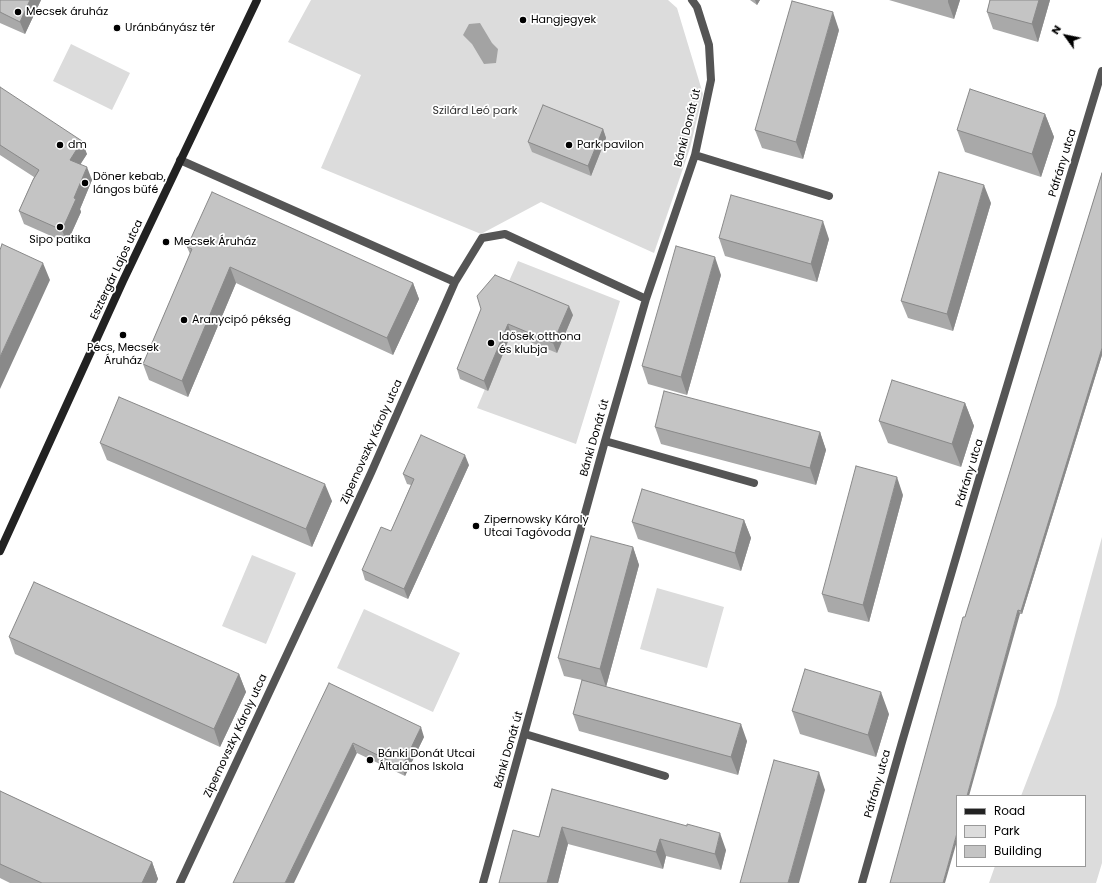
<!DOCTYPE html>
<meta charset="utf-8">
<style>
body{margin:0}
#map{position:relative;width:1102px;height:883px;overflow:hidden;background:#fff;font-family:Poppins,sans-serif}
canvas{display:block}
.legend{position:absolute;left:956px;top:795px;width:130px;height:72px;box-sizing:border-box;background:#fff;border:1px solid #999;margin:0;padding:5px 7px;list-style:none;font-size:12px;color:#000}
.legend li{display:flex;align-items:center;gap:8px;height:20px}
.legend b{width:20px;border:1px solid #999}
.north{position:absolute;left:1046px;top:16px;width:40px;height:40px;-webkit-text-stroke:3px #fff;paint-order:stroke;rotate:303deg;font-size:11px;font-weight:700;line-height:16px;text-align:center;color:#000}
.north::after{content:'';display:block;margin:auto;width:14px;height:18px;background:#000;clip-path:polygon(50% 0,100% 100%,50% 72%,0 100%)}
</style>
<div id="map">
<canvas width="1102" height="883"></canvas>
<ul class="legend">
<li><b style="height:5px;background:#222"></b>Road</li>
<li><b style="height:11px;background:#dcdcdc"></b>Park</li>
<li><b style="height:11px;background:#c4c4c4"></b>Building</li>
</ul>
<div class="north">N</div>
</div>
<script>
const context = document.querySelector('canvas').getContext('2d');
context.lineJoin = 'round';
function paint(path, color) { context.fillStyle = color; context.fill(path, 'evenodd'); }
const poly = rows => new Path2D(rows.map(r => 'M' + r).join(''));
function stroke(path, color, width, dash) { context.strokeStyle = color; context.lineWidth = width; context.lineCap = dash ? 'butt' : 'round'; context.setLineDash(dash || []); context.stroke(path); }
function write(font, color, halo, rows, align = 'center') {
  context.font = font + ' Poppins,sans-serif'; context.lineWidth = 3.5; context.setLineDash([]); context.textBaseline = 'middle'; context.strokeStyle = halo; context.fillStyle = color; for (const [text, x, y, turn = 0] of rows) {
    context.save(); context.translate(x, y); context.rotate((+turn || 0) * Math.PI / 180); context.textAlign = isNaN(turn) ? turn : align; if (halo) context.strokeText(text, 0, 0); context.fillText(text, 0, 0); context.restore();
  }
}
const green = poly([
 [311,0,668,0,677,8,703,94,690,148,654,253,541,202,481,234,321,168,361,75,288,42],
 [71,44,130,73,112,110,53,81],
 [518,261,620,301,576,444,477,408,485,389,488,390,511,334,506,288],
 [1102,537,1102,863,1096,883,989,883,995,866,1085,866,1085,796,1021,796,1056,705],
 [252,555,296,573,266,644,222,626],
 [657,588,724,607,707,668,640,649],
 [364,609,460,653,433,712,337,668]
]);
const water = poly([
 [480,23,492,43,498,49,496,63,484,64,472,44,463,35,469,24]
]);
const street = poly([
 [695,155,829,196],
 [180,160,455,282,371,473,325,573,180,883],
 [455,282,482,238,505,234,646,299],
 [605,441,754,483],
 [525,734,665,776],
 [483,883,605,441,646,299,695,155,711,80,709,45,697,7,692,0],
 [862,883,902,742,979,479,1102,71]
]);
const secondary = poly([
 [0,551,123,281,257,0]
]);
const wall = poly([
 [0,0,41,0,25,34,0,23],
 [750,0,760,0,757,5],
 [889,0,960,0,954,19],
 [990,0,1050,0,1038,42,993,29,987,12],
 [839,30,803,159,762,148,755,130],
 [0,87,87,154,80,164,92,180,80,209,81,212,67,243,24,224,19,211,34,177,0,155],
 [1045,114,1054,137,1041,177,965,152,957,130],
 [603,129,606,138,591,176,532,152,528,142],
 [1102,173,1102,355,1022,614,1020,614,965,617],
 [991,203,953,331,908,318,901,301],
 [719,238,829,239,817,282,725,256],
 [187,247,413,283,419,299,393,355,236,283,188,397,149,380,143,364,190,254],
 [721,275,687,395,648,384,642,366],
 [481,309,573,315,557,353,511,334,488,391,460,379,457,369],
 [965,403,974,426,961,467,888,443,879,421],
 [655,427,820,432,826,450,816,485,661,444],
 [100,443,332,501,312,547,107,460],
 [469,465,408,599,365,580,362,570,391,531,411,485,407,484,403,474],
 [903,495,869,622,828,612,822,594],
 [744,520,751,538,741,571,638,539,632,522],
 [633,547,639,565,606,687,747,741,738,775,579,731,573,714,582,680,564,676,558,658],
 [9,637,239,674,246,692,220,747,15,654],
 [329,683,424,737,405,776,357,753],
 [792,711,889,714,876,757,800,734],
 [552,789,726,850,721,870,666,856,663,869,568,844,558,883,499,883,539,837],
 [0,791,152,862,158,879,156,883,10,883,0,878]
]);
const shadedWall = poly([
 [30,0,41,0,25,34,20,22],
 [755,0,760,0,757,5],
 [948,0,960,0,954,19,948,2],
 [1039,0,1050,0,1038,42,1032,24],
 [833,12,839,30,803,159,796,142],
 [1045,114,1054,137,1041,177,1032,154],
 [603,129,606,138,591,176,588,166],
 [82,141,87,154,75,173,70,160],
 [87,167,92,180,80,209,81,212,67,243,62,230,74,198],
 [984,185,991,203,953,331,947,314],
 [823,221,829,239,817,282,811,264],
 [715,257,721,275,687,395,681,377],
 [43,263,50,280,0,389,0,357],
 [230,267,236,283,188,397,182,381],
 [413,283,419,299,393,355,387,338],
 [569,306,573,315,557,353,553,343],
 [508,324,511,334,488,391,484,381],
 [1102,348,1102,355,1022,614,1021,611],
 [965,403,974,426,961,467,952,444],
 [820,432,826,450,816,485,810,468],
 [465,455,469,465,408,599,404,589],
 [897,477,903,495,869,622,863,605],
 [325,484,332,501,312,547,306,529],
 [744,520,751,538,741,571,735,553],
 [633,547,639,565,606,687,600,669],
 [1018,610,1020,614,969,796,967,796],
 [239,674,246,692,220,747,214,729],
 [881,692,889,714,876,757,868,735],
 [741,724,747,741,738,775,731,757],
 [421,727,424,737,405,776,402,767],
 [353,743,357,753,294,883,285,883],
 [819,772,825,790,799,883,788,883],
 [562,827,568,844,558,883,547,883],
 [720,833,726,850,721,870,715,854],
 [957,833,957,841,945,883,943,883],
 [660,839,666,856,663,869,656,852],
 [152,862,158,879,156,883,142,883]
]);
const building = poly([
 [0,0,30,0,20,22,0,12,0,0],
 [990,0,1039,0,1032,24,987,12,990,0],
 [792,1,833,12,796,142,755,130,792,1],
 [0,87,82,141,70,160,87,167,74,198,76,199,62,230,19,211,33,180,39,170,0,145,0,87],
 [970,89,1045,114,1032,154,957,130,970,89],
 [543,105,603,129,588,166,528,142,543,105],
 [939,172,984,185,947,314,901,301,939,172],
 [1102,173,1102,348,1021,611,1018,610,967,796,957,796,957,833,943,883,890,883,963,617,965,617,1102,173],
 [212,192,413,283,387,338,230,267,182,381,143,364,192,249,187,247,212,192],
 [731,195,823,221,811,264,719,238,731,195],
 [2,244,43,263,0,357,0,250,2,244],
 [676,246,715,257,681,377,642,366,676,246],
 [495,275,569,306,553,343,508,324,484,381,457,369,481,309,477,296,495,275],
 [892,380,965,403,952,444,879,421,892,380],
 [664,391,820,432,810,468,655,427,664,391],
 [119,397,325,484,306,529,100,443,119,397],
 [421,435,465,455,404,589,362,570,381,527,391,531,414,479,403,474,421,435],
 [856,466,897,477,863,605,822,594,856,466],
 [642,489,744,520,735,553,632,522,642,489],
 [591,536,633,547,600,669,558,658,591,536],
 [34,582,239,674,214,729,9,637,34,582],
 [805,669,881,692,868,735,792,711,805,669],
 [582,680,741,724,731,757,573,714,582,680],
 [329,683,421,727,402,767,353,743,285,883,233,883,329,683],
 [774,760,819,772,788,883,740,883,774,760],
 [552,789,687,826,687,824,720,833,715,854,660,839,656,852,562,827,547,883,499,883,513,830,539,837,552,789],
 [0,791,152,862,142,883,42,883,0,864,0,791]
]);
const markers = [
 [18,12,4,"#000"],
 [523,20,4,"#000"],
 [117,28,4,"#000"],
 [60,145,4,"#000"],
 [569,145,4,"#000"],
 [85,183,4,"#000"],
 [60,227,4,"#000"],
 [166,242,4,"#000"],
 [184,320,4,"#000"],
 [123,335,4,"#000"],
 [491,343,4,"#000"],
 [476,526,4,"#000"],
 [370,760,4,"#000"]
];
const poiNames = [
 ["Mecsek áruház",26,12],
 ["Hangjegyek",531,20],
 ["Uránbányász tér",125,28],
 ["dm",68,145],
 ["Park pavilon",577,145],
 ["Döner kebab,",93,177],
 ["lángos büfé",93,190],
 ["Sipo patika",60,240,"center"],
 ["Mecsek Áruház",174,242],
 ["Aranycipó pékség",192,320],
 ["Idősek otthona",499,337],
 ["és klubja",499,350],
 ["Pécs, Mecsek",123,348,"center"],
 ["Áruház",123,361,"center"],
 ["Zipernowsky Károly",484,520],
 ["Utcai Tagóvoda",484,533],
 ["Bánki Donát Utcai",378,754],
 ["Általános Iskola",378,767]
];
const parkNames = [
 ["Szilárd Leó park",475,111]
];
const streetNames = [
 ["Bánki Donát út",688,128,-76],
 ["Páfrány utca",1063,163,-73],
 ["Esztergár Lajos utca",117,270,-65],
 ["Bánki Donát út",595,438,-74],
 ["Zipernovszky Károly utca",372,442,-66],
 ["Páfrány utca",970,473,-73],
 ["Zipernovszky Károly utca",236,736,-65],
 ["Bánki Donát út",509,750,-74],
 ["Páfrány utca",878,784,-74]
];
paint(green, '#dcdcdc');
paint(water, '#a3a3a3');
stroke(street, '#555', 8);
stroke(secondary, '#222', 8);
paint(wall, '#a9a9a9');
paint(shadedWall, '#898989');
paint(building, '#c4c4c4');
stroke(building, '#898989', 1);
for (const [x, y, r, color] of markers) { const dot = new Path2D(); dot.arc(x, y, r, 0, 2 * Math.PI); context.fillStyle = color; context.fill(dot); stroke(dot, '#fff', 1.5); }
write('11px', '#000', '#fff', poiNames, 'left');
write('11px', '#333', '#fff', parkNames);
write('11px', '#000', '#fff', streetNames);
</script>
